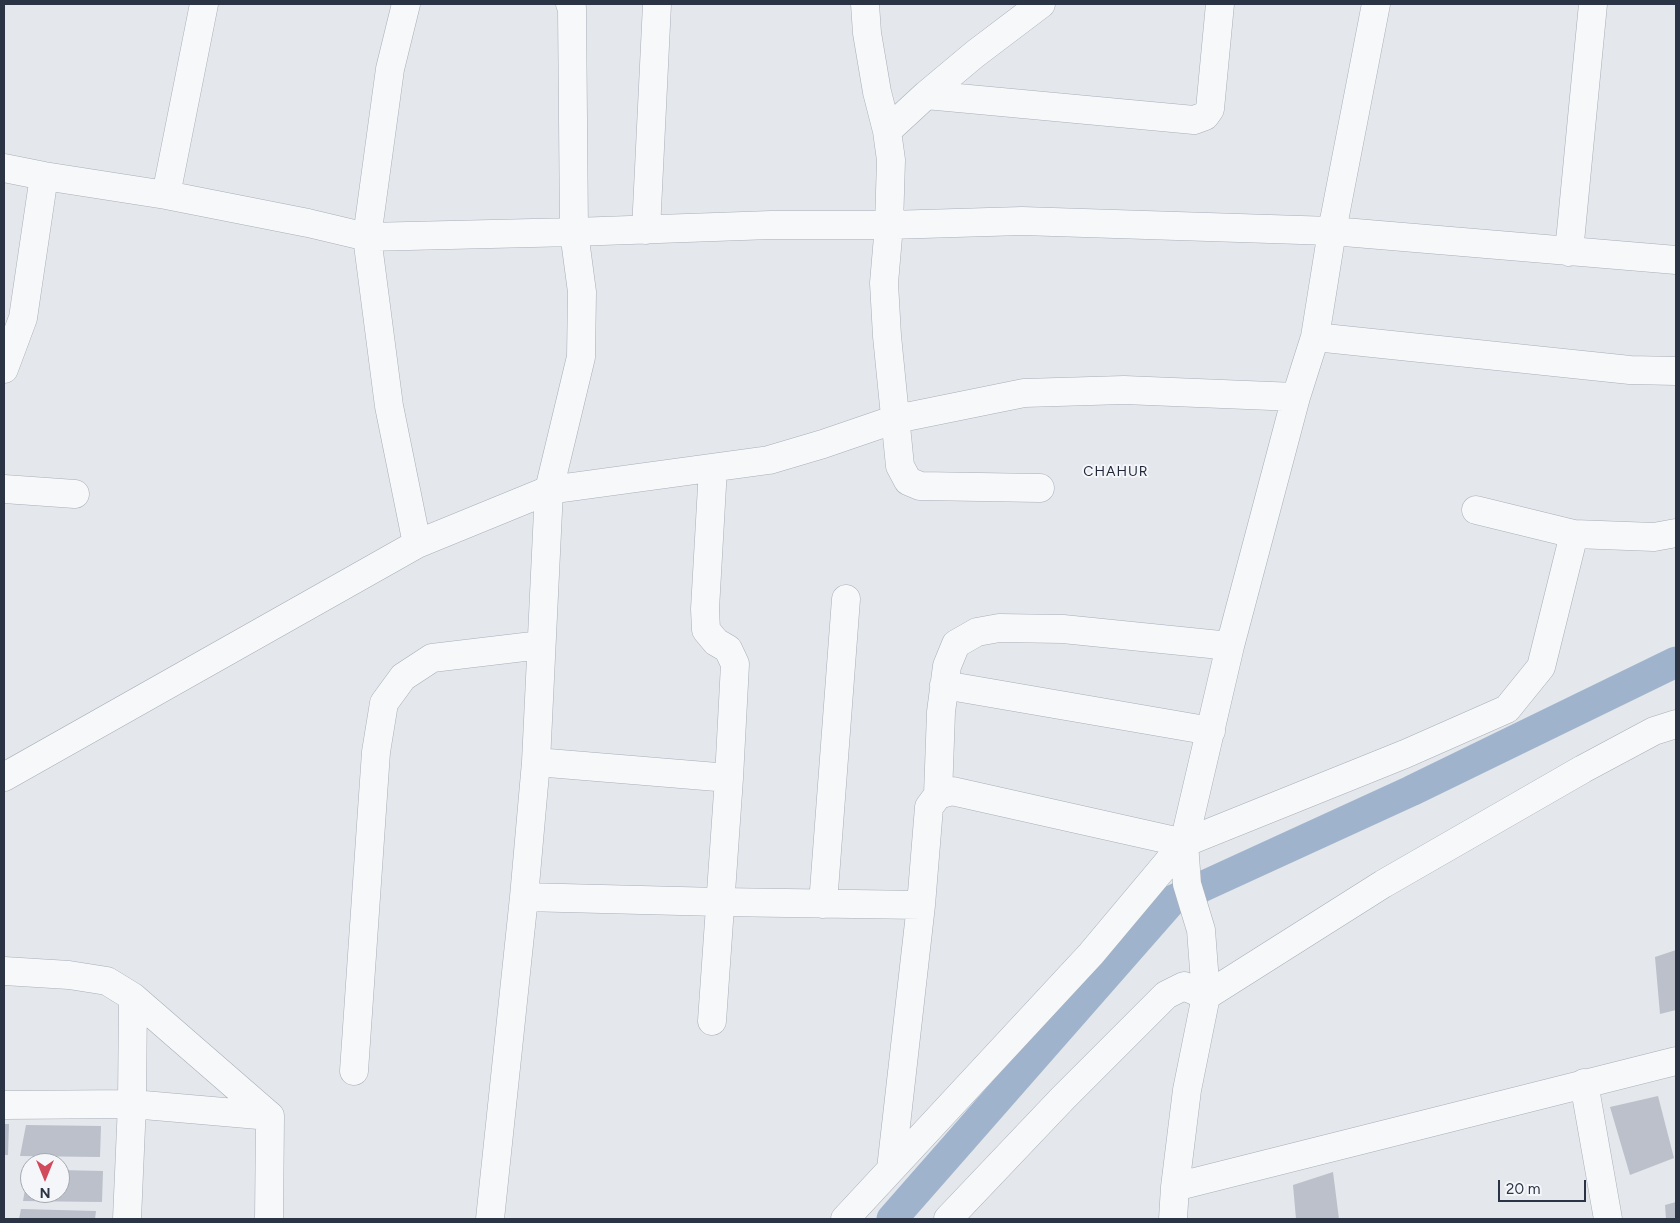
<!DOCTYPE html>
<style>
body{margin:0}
#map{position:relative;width:1680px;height:1223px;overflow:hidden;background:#e4e7ec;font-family:Figtree,sans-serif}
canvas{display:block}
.frame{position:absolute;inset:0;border:5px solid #2b3445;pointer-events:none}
.north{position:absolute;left:20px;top:1153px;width:50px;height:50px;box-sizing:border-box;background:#f4f6f9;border:1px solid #a4a8b1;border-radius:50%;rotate:180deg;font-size:14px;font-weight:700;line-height:20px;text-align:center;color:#2b3445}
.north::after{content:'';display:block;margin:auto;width:18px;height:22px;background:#d1495b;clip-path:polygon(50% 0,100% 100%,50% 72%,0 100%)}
.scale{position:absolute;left:1498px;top:1180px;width:88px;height:22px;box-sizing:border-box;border:2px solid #2b3445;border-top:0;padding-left:6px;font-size:15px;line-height:18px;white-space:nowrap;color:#2b3445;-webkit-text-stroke:4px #f4f6f9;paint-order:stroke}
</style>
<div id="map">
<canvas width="1680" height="1223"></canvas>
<div class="frame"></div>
<div class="north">N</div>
<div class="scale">20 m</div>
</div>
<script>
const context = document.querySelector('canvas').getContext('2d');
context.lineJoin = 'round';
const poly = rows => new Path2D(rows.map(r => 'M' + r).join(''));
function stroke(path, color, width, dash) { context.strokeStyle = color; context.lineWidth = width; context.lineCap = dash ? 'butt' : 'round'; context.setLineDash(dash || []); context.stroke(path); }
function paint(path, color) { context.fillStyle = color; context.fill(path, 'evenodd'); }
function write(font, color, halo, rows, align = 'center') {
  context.font = font + ' Figtree,sans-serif'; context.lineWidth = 4; context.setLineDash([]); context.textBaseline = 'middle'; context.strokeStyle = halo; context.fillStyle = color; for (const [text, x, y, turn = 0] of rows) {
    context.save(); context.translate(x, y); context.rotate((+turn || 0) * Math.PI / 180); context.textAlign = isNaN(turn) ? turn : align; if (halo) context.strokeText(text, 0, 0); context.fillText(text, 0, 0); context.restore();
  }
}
const canal = poly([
 [892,1219,1171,901,1411,791,1676,662]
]);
const building = poly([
 [1676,950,1676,1010,1660,1014,1655,957],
 [1658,1096,1674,1158,1630,1175,1610,1107],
 [4,1124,9,1124,8,1155,4,1155],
 [26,1125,101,1126,100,1157,20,1156],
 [29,1167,30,1193,60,1193,60,1170,103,1171,102,1202,23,1201],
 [1333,1172,1339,1219,1296,1219,1293,1185],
 [1676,1202,1676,1219,1666,1219,1665,1205],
 [21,1209,96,1211,95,1219,19,1219]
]);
const minor = poly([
 [406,4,390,69,367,237,389,406,417,544],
 [865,4,867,33,877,92,887,131,891,160,889,225,884,283,887,336,900,466,908,481,920,486,1040,488],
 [926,95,1194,120,1205,116,1210,109,1220,4],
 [887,131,926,95,975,54,1041,4],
 [4,168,44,176,166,195,308,223,367,237,574,232,771,225,889,225,1022,221,1332,231,1676,260],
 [166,195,204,4],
 [646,230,657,4],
 [1569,252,1593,4],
 [1315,337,1630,370,1676,371],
 [4,369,23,318,44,176],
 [4,489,75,494],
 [1476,510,1574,534,1654,537,1676,533],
 [944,685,1211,731],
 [536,762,729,778],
 [4,777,417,544,549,490,769,460,823,444,896,419,1024,393,1124,390,1296,397],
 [938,795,941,712,947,666,956,644,977,632,999,628,1063,629,1230,646],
 [524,897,719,902,921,905],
 [823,904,846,599],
 [4,971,69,975,107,981,133,997,132,1104,127,1219],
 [133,997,270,1116,269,1219],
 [712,1021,729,778,735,664,728,649,716,642,706,630,705,609,713,468],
 [354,1071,376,752,384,703,403,677,432,658,541,645],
 [1584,1083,1608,1219],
 [4,1105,132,1104,270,1116],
 [891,1169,921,905,929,807,938,795,952,791,1184,843,1405,754,1507,709,1541,667,1574,534],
 [1175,1187,1676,1061],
 [490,1219,524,897,536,762,549,490,581,357,582,292,574,232,572,8,570,4],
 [845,1219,1091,954,1184,843,1230,646,1296,397,1315,337,1332,231,1376,4],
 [948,1219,1063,1098,1166,995,1184,986,1206,996,1383,884,1583,769,1654,731,1676,724],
 [1173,1219,1175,1187,1187,1090,1206,996,1201,930,1187,884,1184,843]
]);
const neighbourhoodNames = [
 ["CHAHUR",1116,472]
];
stroke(canal, '#9fb4cc', 31);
paint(building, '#bbc0ca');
stroke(minor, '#a9aeb7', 29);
stroke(minor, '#f7f8fa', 28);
context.letterSpacing = '1px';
write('14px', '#1d2536', '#f4f6f9', neighbourhoodNames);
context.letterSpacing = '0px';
</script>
